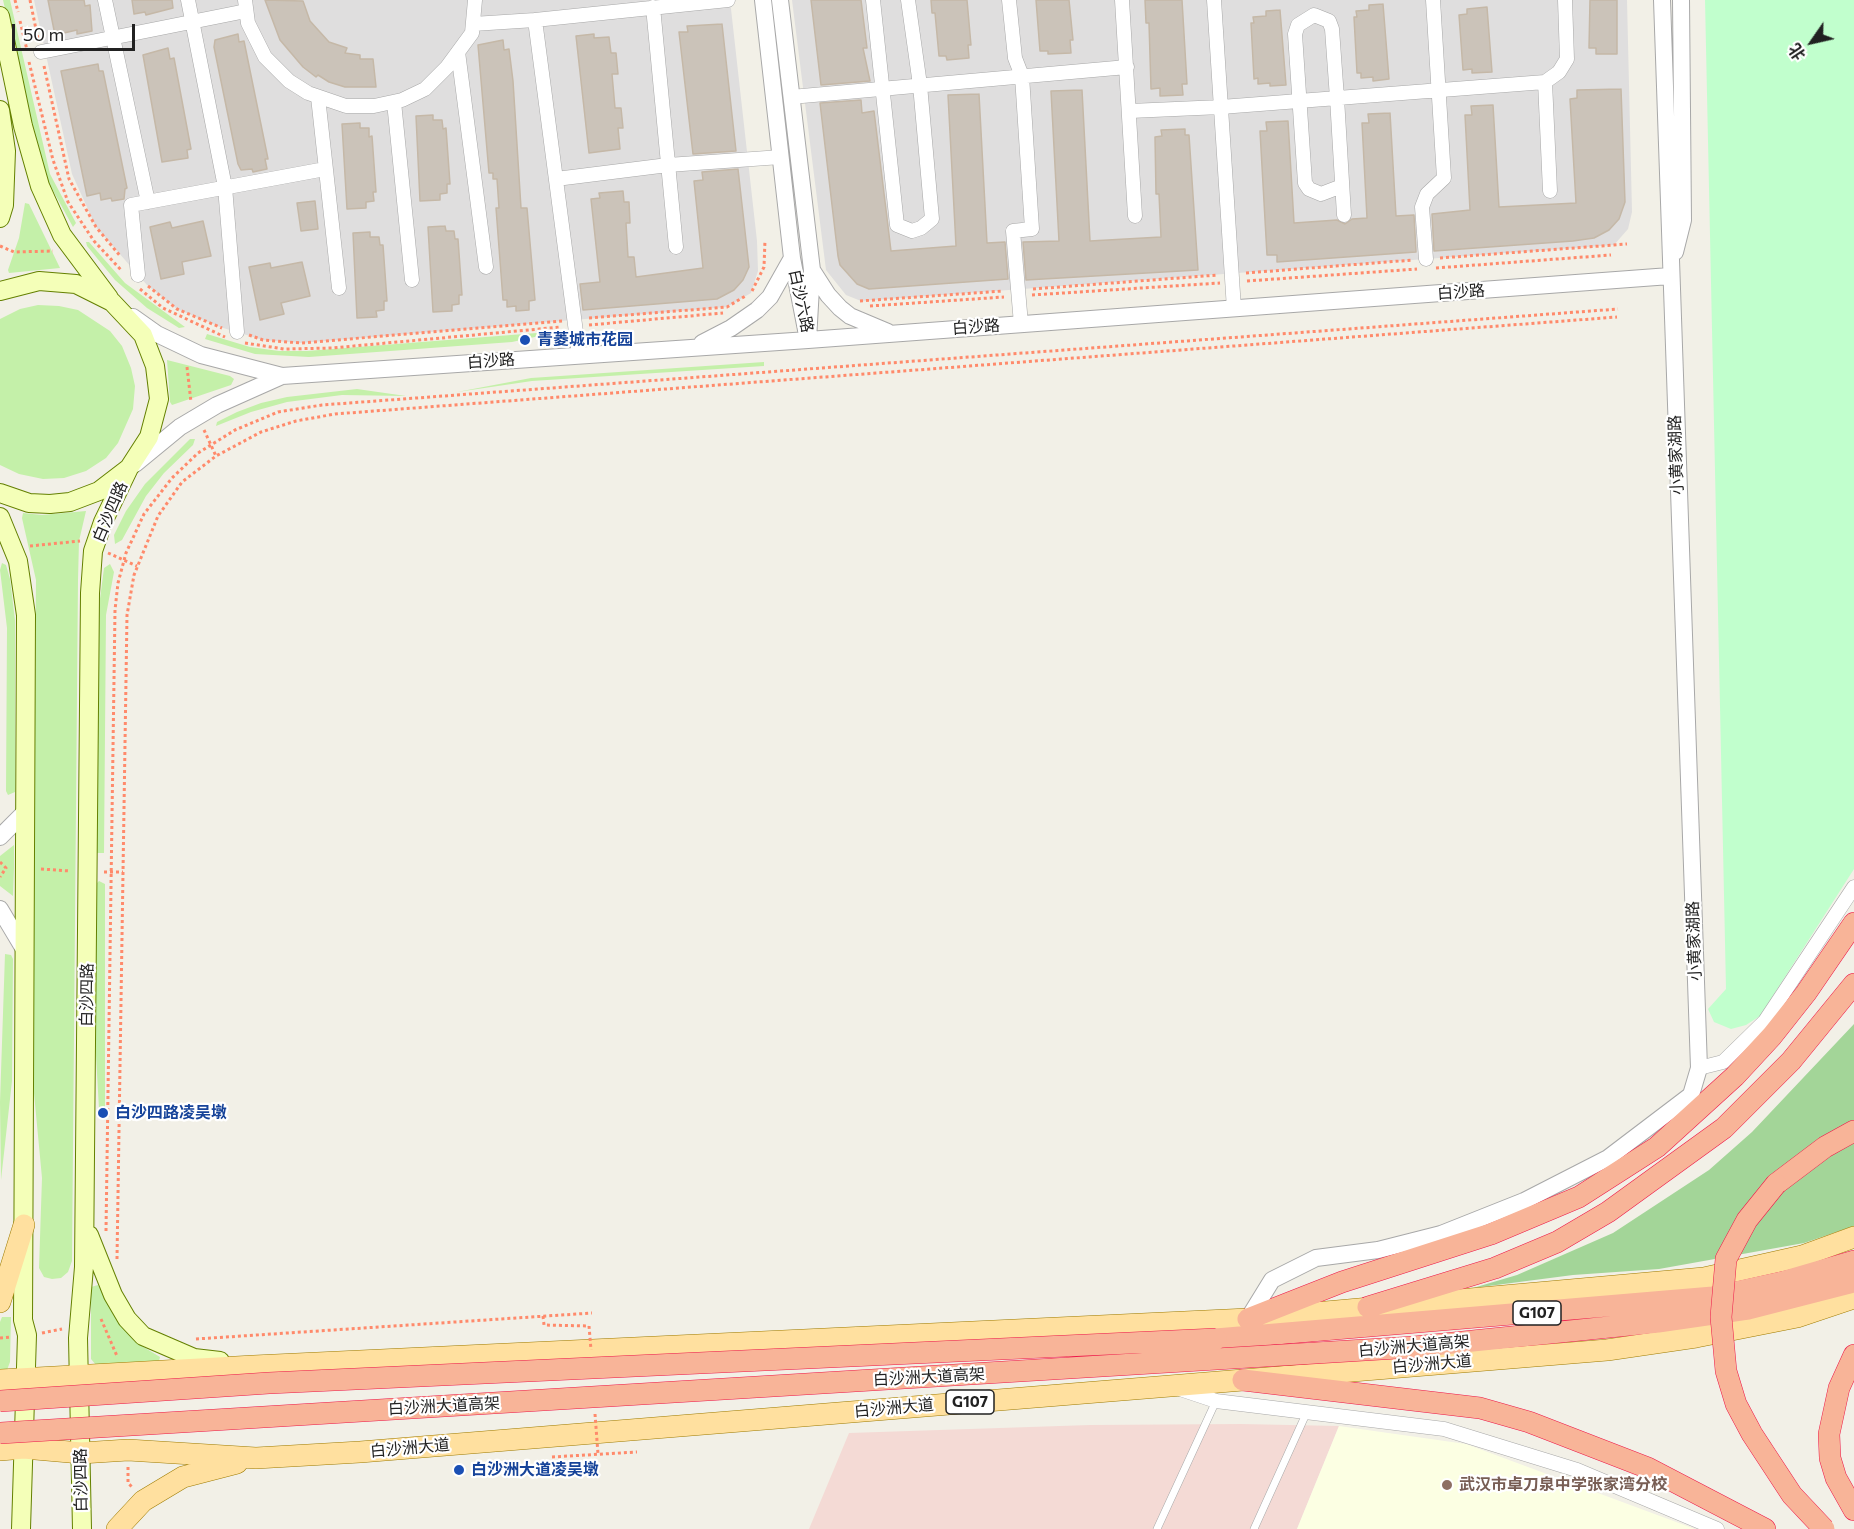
<!DOCTYPE html>
<meta charset="utf-8">
<style>
body{margin:0}
#map{position:relative;width:1854px;height:1529px;overflow:hidden;background:#f2f0e7;font-family:Commissioner,"Noto Sans SC",sans-serif}
canvas{display:block}
.north{position:absolute;left:1782px;top:12px;width:60px;height:60px;-webkit-text-stroke:4px #fff;paint-order:stroke;rotate:236deg;font-size:16px;font-weight:700;line-height:24px;text-align:center;color:#212121}
.north::after{content:'';display:block;margin:auto;width:21px;height:27px;background:#212121;clip-path:polygon(50% 0,100% 100%,50% 72%,0 100%)}
.scale{position:absolute;left:12px;top:24px;width:123px;height:27px;box-sizing:border-box;border:3px solid #212121;border-top:0;padding-left:8px;font-size:18px;line-height:21px;white-space:nowrap;color:#212121;-webkit-text-stroke:4px #fff;paint-order:stroke}
</style>
<div id="map">
<canvas width="1854" height="1529"></canvas>
<div class="north">北</div>
<div class="scale">50 m</div>
</div>
<script>
const context = document.querySelector('canvas').getContext('2d');
context.lineJoin = 'round';
function paint(path, color) { context.fillStyle = color; context.fill(path, 'evenodd'); }
const poly = rows => new Path2D(rows.map(r => 'M' + r).join(''));
function stroke(path, color, width, dash) { context.strokeStyle = color; context.lineWidth = width; context.lineCap = dash ? 'butt' : 'round'; context.setLineDash(dash || []); context.stroke(path); }
function write(font, color, halo, rows, align = 'center') {
  context.font = font + ' Commissioner,"Noto Sans SC",sans-serif'; context.lineWidth = 4.5; context.setLineDash([]); context.textBaseline = 'middle'; context.strokeStyle = halo; context.fillStyle = color; for (const [text, x, y, turn = 0] of rows) {
    context.save(); context.translate(x, y); context.rotate((+turn || 0) * Math.PI / 180); context.textAlign = isNaN(turn) ? turn : align; if (halo) context.strokeText(text, 0, 0); context.fillText(text, 0, 0); context.restore();
  }
}
const residential = poly([
 [34,0,730,0,757,241,758,271,751,293,727,307,301,343,263,340,220,327,177,309,147,285,96,227,72,174],
 [792,0,1627,0,1632,212,1628,229,1614,245,861,301,846,295,826,270]
]);
const commercial = poly([
 [1241,1424,1339,1426,1297,1529,809,1529,849,1433,1090,1425]
]);
const education = poly([
 [1339,1426,1466,1444,1695,1529,1297,1529]
]);
const grass = poly([
 [3,0,10,0,50,174,76,223,73,227,45,176,34,136],
 [25,203,29,204,60,268,9,273,8,270,19,238],
 [86,242,89,242,125,283,185,327,179,328,147,308,115,280,87,246],
 [38,305,59,306,78,310,110,331,122,346,131,368,135,386,133,409,118,443,106,458,86,471,64,478,43,479,19,474,0,465,0,319,20,309],
 [562,331,512,342,309,357,255,354,205,339,207,334,250,347,279,351,307,351],
 [167,360,230,376,234,379,231,385,172,405,170,402],
 [764,362,764,366,532,381,457,392,531,378],
 [357,389,406,396,342,395,287,402,251,412,216,426,217,422,237,412,261,403,287,397],
 [190,439,195,439,193,445,164,473,146,496,122,540,115,544,114,535,126,511,145,484],
 [86,511,79,541,78,580,72,1261,68,1272,61,1278,52,1279,44,1277,39,1268,42,1178,32,1072,36,580,22,518,23,513,42,515],
 [2,563,6,565,10,579,15,620,15,792,8,795,6,791,7,628,0,570],
 [110,564,114,572,106,615,104,853,96,853,98,614,104,568],
 [14,845,14,868,13,896,0,886,0,856],
 [99,881,105,884,105,1110,99,1109,94,1020,96,884],
 [5,954,11,955,13,959,12,1081,1,1180,0,1102],
 [98,1285,123,1328,137,1343,160,1357,159,1361,96,1365,91,1359,91,1287],
 [2,1317,11,1317,10,1362,7,1370,0,1374,0,1322]
]);
const forest = poly([
 [1854,1024,1854,1226,1804,1243,1659,1269,1573,1275,1473,1288,1517,1275,1613,1233,1709,1170,1752,1132]
]);
const park = poly([
 [1705,0,1854,0,1854,869,1760,1016,1746,1025,1731,1029,1714,1022,1708,1009,1726,989]
]);
const building = poly([
 [48,0,84,0,85,6,90,5,92,31,77,34,77,30,55,35,48,0],
 [132,0,172,0,173,8,146,15,145,12,134,14,132,0],
 [265,0,303,1,310,21,329,42,347,48,345,53,360,55,360,59,373,59,376,87,345,87,329,82,318,75,316,77,303,67,280,40,265,0],
 [811,0,861,0,867,48,863,48,870,81,821,85,811,0],
 [931,0,967,0,971,45,968,45,969,58,947,60,946,56,939,56,935,13,932,13,931,0],
 [1036,0,1069,0,1073,40,1070,40,1071,53,1048,54,1048,51,1040,51,1036,0],
 [1145,0,1182,0,1187,84,1182,84,1183,95,1160,96,1160,88,1151,89,1149,23,1146,23,1145,0],
 [1590,0,1617,0,1617,54,1596,54,1596,48,1589,48,1590,0],
 [1383,4,1389,79,1373,81,1373,77,1361,78,1361,73,1357,73,1354,17,1357,17,1356,11,1369,10,1369,5,1383,4],
 [1487,7,1492,72,1472,73,1472,69,1463,70,1459,15,1467,14,1467,9,1487,7],
 [1280,10,1286,85,1270,86,1270,83,1258,84,1258,78,1254,79,1251,23,1254,23,1253,17,1266,16,1266,11,1280,10],
 [722,24,736,151,693,154,679,32,688,32,687,26,722,24],
 [238,34,239,42,244,41,268,159,265,159,267,169,253,172,252,169,241,170,238,164,214,47,215,40,238,34],
 [594,34,594,38,609,37,611,53,616,53,618,74,612,74,615,108,621,108,623,128,618,128,620,149,589,153,576,36,594,34],
 [503,40,504,50,509,49,513,81,521,208,527,208,535,300,529,301,529,310,516,311,516,306,507,307,507,300,503,300,496,208,499,208,497,179,493,179,493,173,489,173,478,45,503,40],
 [168,48,170,59,174,58,191,149,187,150,188,158,162,162,143,55,168,48],
 [98,64,99,71,103,71,127,188,125,189,124,199,112,201,111,198,101,200,100,193,87,196,61,71,98,64],
 [1621,89,1625,202,1619,219,1609,230,1594,238,1573,241,1434,251,1432,214,1470,210,1465,115,1472,115,1471,106,1493,105,1499,207,1576,203,1570,99,1577,98,1577,90,1621,89],
 [1082,90,1090,241,1161,237,1159,194,1156,194,1155,137,1162,136,1161,130,1185,129,1185,135,1189,135,1198,270,1026,280,1023,242,1059,241,1051,91,1082,90],
 [979,94,987,243,1005,242,1008,279,869,289,857,284,840,265,838,256,820,103,861,100,862,113,874,111,891,251,956,246,948,95,979,94],
 [1390,113,1396,216,1414,215,1416,252,1277,262,1277,255,1267,255,1260,131,1267,131,1266,122,1288,121,1294,223,1337,220,1345,224,1352,219,1367,218,1362,123,1369,123,1368,114,1390,113],
 [433,115,433,120,442,120,443,129,446,128,450,184,447,184,447,193,440,194,440,200,420,201,416,116,433,115],
 [360,123,360,128,369,128,369,137,372,136,376,192,373,192,374,201,366,202,366,208,347,209,342,124,360,123],
 [738,169,749,267,743,280,734,290,717,299,583,310,580,284,600,282,591,199,600,198,599,193,623,191,624,202,629,202,630,223,626,223,628,257,634,257,636,277,703,268,694,181,703,180,702,172,738,169],
 [315,201,318,229,301,231,297,203,315,201],
 [203,221,211,256,182,262,184,274,161,279,150,227,170,222,172,228,203,221],
 [445,226,446,231,454,231,455,239,458,239,462,295,459,295,459,304,452,305,452,311,433,312,428,227,445,226],
 [370,232,370,237,379,237,380,245,383,245,387,301,384,301,384,310,376,311,377,317,357,318,353,233,370,232],
 [302,262,310,296,281,303,284,314,260,320,249,267,270,263,271,268,302,262]
]);
const path = poly([
 [15,0,18,12],
 [30,0,38,39],
 [20,21,27,50],
 [29,62,53,160,68,202,94,241,122,271],
 [44,66,69,179,96,227,121,257],
 [0,246,14,252,53,251],
 [1440,258,1627,244],
 [1436,268,1611,255],
 [1246,273,1413,260],
 [1247,281,1417,269],
 [148,286,177,309,222,328],
 [140,289,163,308,225,337],
 [1033,289,1218,275],
 [752,291,764,267,765,240],
 [1032,295,1220,283],
 [860,301,1003,291],
 [870,306,1004,297],
 [589,318,727,307,747,295],
 [589,325,723,313],
 [249,335,263,340,301,343,562,321],
 [245,343,284,349,332,348,561,327],
 [187,367,191,402],
 [204,430,216,456],
 [30,546,80,541],
 [108,553,137,566],
 [0,862,6,868,0,877],
 [41,869,70,871],
 [104,872,123,872],
 [106,1231,115,610,118,583,126,553,144,514,172,478,198,453,235,430,278,412,322,405,1618,309],
 [117,1259,127,615,134,575,158,516,182,482,216,456,261,432,296,421,335,414,1617,317],
 [543,1316,544,1325,589,1326],
 [101,1319,117,1356],
 [42,1333,62,1329],
 [0,1338,11,1337],
 [196,1339,592,1313],
 [552,1457,637,1452],
 [128,1467,128,1483,133,1488]
]);
const service = poly([
 [1157,1529,1216,1401],
 [1254,1529,1306,1414]
]);
const minor = poly([
 [105,0,148,202],
 [188,0,225,187,237,332],
 [245,0,248,23,265,57,289,81,308,93,346,106,374,106,402,100,425,89,447,67,472,33,475,0],
 [873,0,897,225,912,231,921,228,932,219,920,85,908,0],
 [1009,0,1015,58,1022,76,1032,229,1013,231,1021,324],
 [1122,0,1135,216],
 [1214,0,1234,309],
 [653,7,676,247],
 [535,20,579,355],
 [473,24,535,20,728,0],
 [41,52,246,11],
 [458,52,486,267],
 [1545,82,1550,191],
 [318,97,339,288],
 [791,97,1127,67],
 [394,102,412,280],
 [1130,111,1221,107,1545,82,1559,72,1567,59,1565,0],
 [556,179,668,165,781,157],
 [1342,186,1321,194,1309,189,1305,183,1295,34,1298,25,1314,15,1329,21,1332,29,1337,98,1344,215],
 [1426,259,1422,207,1427,194,1444,178,1433,0],
 [138,275,131,205,325,169],
 [1699,1068,1723,1062,1765,1021,1854,887],
 [1180,1389,1216,1401,1444,1429,1577,1470,1717,1529]
]);
const tertiary = poly([
 [763,0,792,258,808,340,812,270,780,0],
 [1675,252,1683,220,1681,0],
 [812,270,828,295,840,308,850,316,888,332],
 [133,317,157,334,201,355,282,376,217,405,180,427,135,464],
 [702,343,731,328,757,310,770,297,792,258],
 [282,376,808,340,1670,276],
 [0,837,25,812],
 [0,909,25,951],
 [1248,1319,1272,1280,1316,1258,1378,1250,1441,1234,1524,1201,1608,1158,1691,1095,1699,1068,1662,0]
]);
const secondary = poly([
 [0,16,23,126,40,186,62,235,109,298],
 [0,110,6,151,4,205,0,218],
 [0,291,39,281,76,284,112,302,143,335,155,366,159,399,149,437,129,468,99,491,70,502,50,504,29,503,0,493],
 [0,517,18,561,26,615,23,1320,27,1335,21,1529],
 [89,1235,113,1295,127,1319,143,1336,194,1358,220,1361],
 [82,1529,78,1338,84,1267,90,593,93,551,103,522,129,468]
]);
const primary = poly([
 [0,1302,24,1225],
 [0,1380,254,1366,1248,1319,1704,1278,1802,1256,1854,1237],
 [0,1450,24,1448,81,1453,128,1450,256,1458,360,1452,1170,1386,1607,1350,1696,1337,1797,1317,1854,1298],
 [117,1529,143,1501,183,1477,237,1463]
]);
const trunk = poly([
 [1776,1184,1825,1147,1854,1131],
 [1368,1307,1495,1268,1557,1242,1608,1212,1724,1128,1791,1061,1854,984],
 [1248,1319,1342,1282,1491,1234,1579,1197,1657,1147,1735,1076,1772,1036,1806,993,1854,923],
 [1216,1339,1713,1297,1782,1282,1854,1261],
 [1414,1347,1658,1322,1748,1309,1854,1282],
 [1854,1355,1839,1388,1829,1434,1830,1458,1836,1478,1854,1510],
 [1243,1380,1480,1408,1529,1422,1648,1468,1765,1529]
]);
const pathBridge = poly([
 [589,1326,591,1350],
 [595,1414,598,1454]
]);
const trunkBridge = poly([
 [1776,1184,1747,1220,1726,1259,1721,1317,1726,1371,1736,1404,1752,1434,1792,1495,1824,1529],
 [0,1401,269,1383,1216,1339],
 [0,1433,1414,1347]
]);
const markers = [
 [525,340,6,"#1a4fb4"],
 [103,1113,6,"#1a4fb4"],
 [459,1470,6,"#1a4fb4"],
 [1447,1485,6,"#8d6e63"]
];
const shields = [
 [1537,1313,48],
 [970,1402,48]
];
const shieldNames = [
 ["G107",1537,1313],
 ["G107",970,1402]
];
const streetNames = [
 ["白沙路",1461,292,-4],
 ["白沙六路",801,301,78],
 ["白沙路",976,327,-4],
 ["白沙路",491,361,-4],
 ["小黄家湖路",1676,455,-92],
 ["白沙四路",110,512,-67],
 ["小黄家湖路",1694,941,-92],
 ["白沙四路",87,995,-89],
 ["白沙洲大道高架",1414,1346,-5],
 ["白沙洲大道",1432,1364,-5],
 ["白沙洲大道高架",929,1377,-3],
 ["白沙洲大道高架",444,1406,-3],
 ["白沙洲大道",894,1408,-5],
 ["白沙洲大道",410,1448,-5],
 ["白沙四路",81,1480,-91]
];
const transitNames = [
 ["青菱城市花园",537,340],
 ["白沙四路凌吴墩",115,1113],
 ["白沙洲大道凌吴墩",471,1470]
];
const educationNames = [
 ["武汉市卓刀泉中学张家湾分校",1459,1485]
];
paint(residential, '#dfdede');
paint(commercial, '#f4dad5');
paint(education, '#fcffe3');
paint(grass, '#c4f0a9');
paint(forest, '#a3d598');
paint(park, '#c1ffcd');
paint(building, '#cbc3b9');
stroke(building, '#c5b8a7', 1.5);
stroke(service, '#a8a8a8', 8);
stroke(minor, '#a8a8a8', 15);
stroke(tertiary, '#a8a8a8', 18);
stroke(secondary, '#648000', 20);
stroke(primary, '#9e7b00', 22);
stroke(trunk, '#ed1749', 22);
stroke(path, '#ff8a6b', 3, [3, 3]);
stroke(service, '#fff', 7);
stroke(minor, '#fff', 14);
stroke(tertiary, '#fff', 16);
stroke(secondary, '#f4ffb8', 18);
stroke(primary, '#ffe09f', 21);
stroke(trunk, '#f8b498', 21);
stroke(trunkBridge, '#ed1749', 22, []);
stroke(pathBridge, '#ff8a6b', 3, [3, 3]);
stroke(trunkBridge, '#f8b498', 21);
for (const [x, y, r, color] of markers) { const dot = new Path2D(); dot.arc(x, y, r, 0, 2 * Math.PI); context.fillStyle = color; context.fill(dot); stroke(dot, '#fff', 2); }
for (const [x, y, w] of shields) { const box = new Path2D(); box.roundRect(x - w / 2, y - 12, w, 24, 4.5); context.fillStyle = '#fff'; context.fill(box); stroke(box, '#212121', 1.5); }
write('bold 15px', '#212121', null, shieldNames);
write('16px', '#212121', '#fff', streetNames);
write('bold 16px', '#164399', '#fff', transitNames, 'left');
write('bold 16px', '#785e54', '#fff', educationNames, 'left');
</script>
